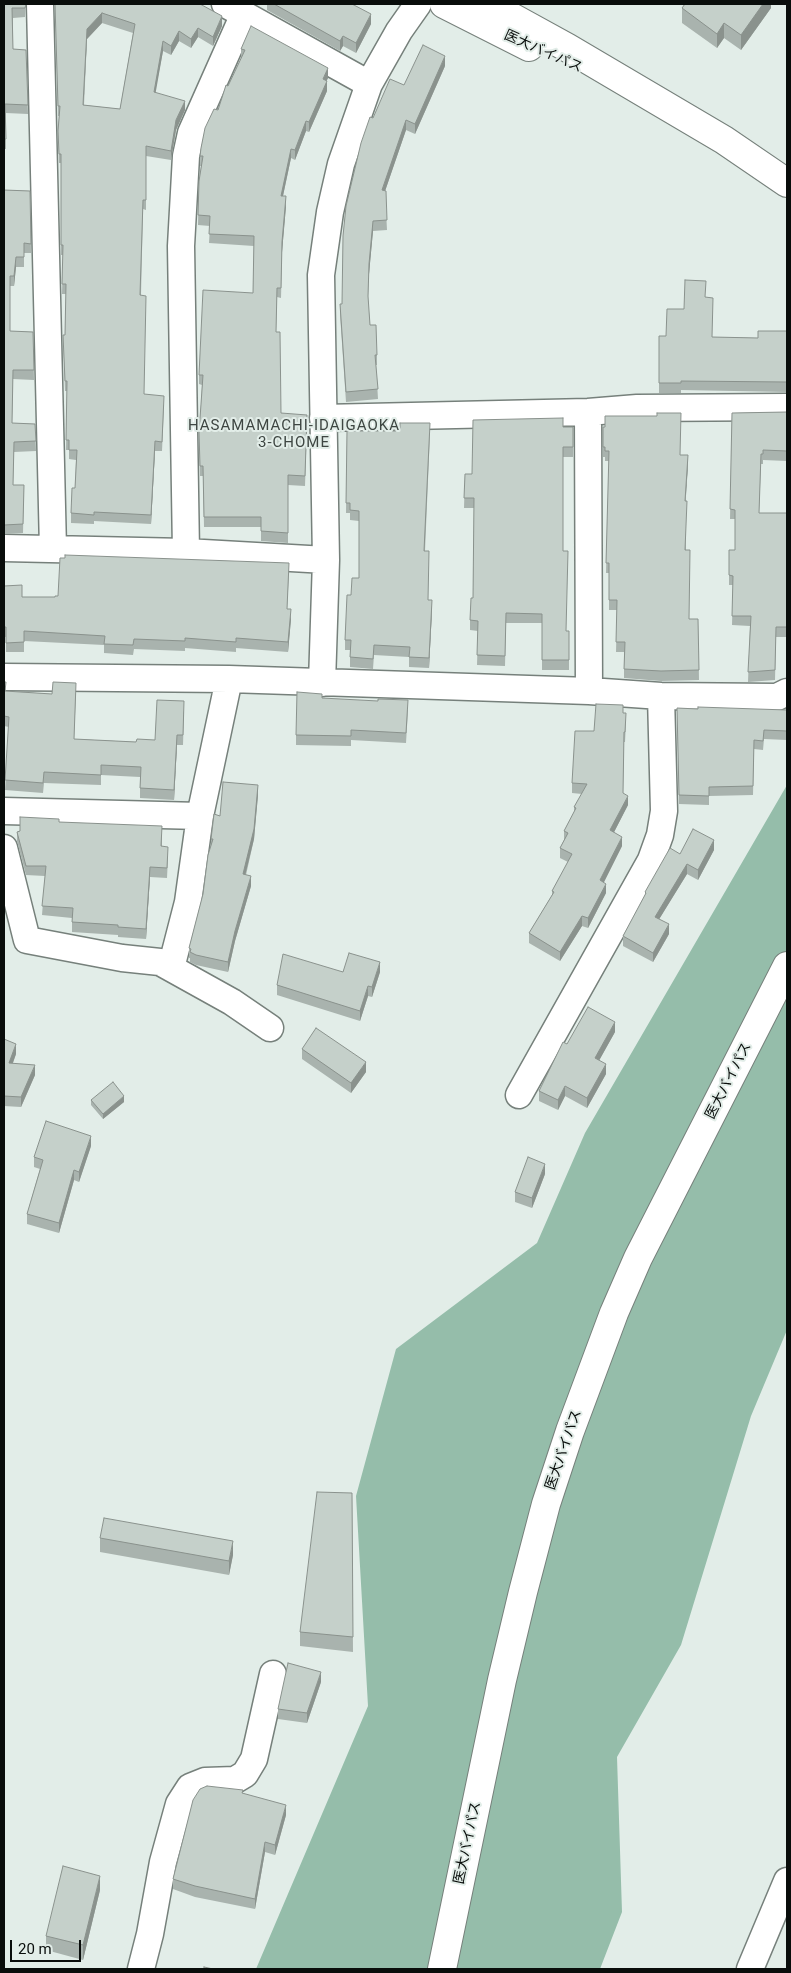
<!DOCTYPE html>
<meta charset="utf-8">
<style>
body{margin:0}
#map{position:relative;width:791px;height:1973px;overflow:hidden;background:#e2ede8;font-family:Roboto,sans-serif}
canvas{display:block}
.frame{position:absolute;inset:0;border:5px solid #090d0b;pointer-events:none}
.scale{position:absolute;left:10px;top:1940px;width:71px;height:22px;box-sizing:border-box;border:2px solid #090d0b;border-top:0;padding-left:6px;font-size:15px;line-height:18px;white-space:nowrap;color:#090d0b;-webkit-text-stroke:4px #e2ede8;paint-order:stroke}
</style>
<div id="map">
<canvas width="791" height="1973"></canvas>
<div class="frame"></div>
<div class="scale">20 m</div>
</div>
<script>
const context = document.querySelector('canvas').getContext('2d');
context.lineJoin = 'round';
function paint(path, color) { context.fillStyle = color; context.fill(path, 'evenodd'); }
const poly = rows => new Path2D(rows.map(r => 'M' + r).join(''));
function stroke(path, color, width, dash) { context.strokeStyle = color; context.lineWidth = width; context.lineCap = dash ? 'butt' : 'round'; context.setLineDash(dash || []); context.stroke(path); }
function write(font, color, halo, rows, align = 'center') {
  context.font = font + ' Roboto,"Noto Sans JP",sans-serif'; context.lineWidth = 4; context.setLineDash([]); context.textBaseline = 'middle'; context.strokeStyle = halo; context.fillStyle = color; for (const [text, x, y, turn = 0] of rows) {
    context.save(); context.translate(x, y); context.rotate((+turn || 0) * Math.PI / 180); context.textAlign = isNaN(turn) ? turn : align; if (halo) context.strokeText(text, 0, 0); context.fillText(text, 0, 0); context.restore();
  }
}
const forest = poly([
 [787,785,787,1330,751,1416,681,1645,617,1757,622,1912,600,1969,256,1969,368,1706,356,1496,396,1349,537,1243,585,1133]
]);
const minor = poly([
 [40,4,53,549],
 [225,4,369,84],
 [588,412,589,691],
 [323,418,588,412,637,408,787,407],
 [4,548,186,552,326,560],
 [186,552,181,246,186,156,191,133,244,14],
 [4,677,229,679,589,691,661,696,777,697,787,692],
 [322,683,326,560,321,275,330,212,341,164,369,84,399,31,418,4],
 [4,811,200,816],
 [4,848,27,940,122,958,160,962,232,1002,270,1028],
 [171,968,188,902,200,816,229,679],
 [519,1095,651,860,660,835,664,811,661,696],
 [141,1969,150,1934,163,1862,179,1804,190,1787,205,1781,235,1780,245,1774,254,1759,273,1674],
 [750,1969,787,1881]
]);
const secondary = poly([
 [444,4,529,47],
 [488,4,568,48,724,140,787,183],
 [442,1969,502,1680,523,1592,546,1504,570,1431,614,1313,638,1258,787,966]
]);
const wall = poly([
 [4,4,26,4,25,17,13,18,13,49,26,50,28,114,6,113,6,149,4,149],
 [55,4,222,26,213,46,198,37,191,48,179,41,171,55,163,51,155,92,185,110,176,130,171,160,146,156,146,210,143,209,141,295,144,394,164,405,162,451,155,451,151,524,94,521,94,524,71,523,71,513,75,488,76,460,69,459,69,450,66,450,67,391,65,391,63,335,65,335,66,294,62,294,63,255,61,255,61,163,59,163,58,131,59,116,58,116],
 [102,23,133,33,120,109,84,105,87,39],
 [267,4,352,4,371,24,356,53,343,46,340,51,267,10],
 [683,4,771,4,771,8,741,50,724,38,717,48,682,23,682,8,684,5],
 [241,49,328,78,326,81,327,91,309,132,306,131,295,160,291,158,283,196,286,206,282,252,281,298,277,297,276,332,281,413,307,425,305,486,288,485,288,543,261,541,261,527,204,527,203,476,200,476,199,443,202,385,199,384,199,375,253,293,254,246,209,243,210,226,198,225,199,181,201,166,200,166,201,148,241,58],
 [445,66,415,134,406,130,385,191,387,230,373,231,369,274,368,299,370,325,377,355,377,365,376,365,378,399,346,402,340,314,340,304,342,304,373,118,404,85],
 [4,190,30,191,31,253,24,253,24,267,16,267,14,286,10,286,10,331,33,332,34,380,13,379,12,423,35,424,36,451,14,452,13,485,24,485,23,533,4,534],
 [705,297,712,337,758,338,787,331,787,392,681,390,681,393,659,393,659,336,666,336,684,309],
 [787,412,787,461,763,460,763,464,761,464,759,513,787,513,787,637,776,637,775,680,748,682,750,626,732,625,733,585,729,585,729,550,735,550,735,519,730,519,732,413],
 [563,427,573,427,573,457,563,457,563,551,566,631,569,631,569,670,542,670,542,623,506,623,505,666,477,665,478,631,470,630,470,620,473,598,474,508,464,508,465,474,472,474],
 [603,427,680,455,688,465,685,501,686,550,689,619,698,619,699,680,661,681,624,678,624,652,616,652,617,610,609,610,609,573,606,573,609,461,605,461,605,457,603,457],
 [347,431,430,433,425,551,428,600,432,610,429,668,409,667,409,657,374,655,373,669,350,667,350,650,345,650,345,640,351,595,359,578,359,521,350,520,350,513,346,513],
 [289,573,287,609,291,619,288,652,236,648,236,652,185,648,185,651,134,649,133,655,104,653,104,645,24,641,24,652,6,652,6,637,4,637,4,586,22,597,55,597],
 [4,682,6,691,52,694,76,693,74,739,136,742,155,740,184,711,183,745,177,745,174,800,140,798,140,777,101,775,101,785,44,783,43,793,5,790,9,727,4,726],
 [322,698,408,710,406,743,351,740,351,746,296,745,296,735],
 [677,708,787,710,787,740,764,739,763,750,754,749,753,795,709,796,709,805,679,804],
 [623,713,626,723,625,742,624,742,623,793,628,805,614,832,622,846,604,882,606,893,588,928,582,926,560,961,529,943,529,933,552,895,552,891,568,862,560,858,560,848,564,840,564,831,574,812,574,807,582,794,572,793,572,783,594,731],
 [258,795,254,839,246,875,251,886,235,941,228,972,196,965,190,962,190,958,189,958,189,948,203,894,211,846,211,839,220,816],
 [59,822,162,835,162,846,168,857,167,878,150,877,146,939,118,937,118,935,72,932,72,918,42,915,45,876,26,875,17,841,17,832],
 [714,850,698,880,687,874,659,919,669,934,653,962,623,946,623,936,645,895,645,892,680,854],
 [343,972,380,972,372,997,368,996,360,1021,277,995,277,985],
 [615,1032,599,1060,606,1074,587,1108,565,1096,558,1110,539,1101,539,1091,567,1044],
 [4,1039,16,1054,13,1063,35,1075,21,1107,4,1106],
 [302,1049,366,1072,351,1093,302,1059],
 [91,1100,124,1102,103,1119,91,1105],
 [91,1146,79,1182,74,1180,59,1233,27,1224,27,1214,40,1169,34,1167,34,1157],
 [545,1174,532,1208,515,1202,515,1192],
 [352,1493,353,1652,300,1646,300,1632],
 [100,1538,233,1555,229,1575,100,1552],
 [321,1682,307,1723,278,1719,278,1709],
 [243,1793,286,1815,275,1855,265,1852,255,1909,195,1897,173,1889,173,1879],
 [100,1890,83,1960,46,1950,46,1936]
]);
const shadedWall = poly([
 [763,4,771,4,771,8,741,50,741,35],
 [102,13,102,23,87,39,83,115,87,29],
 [371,14,371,24,356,53,356,43],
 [222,16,222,26,213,46,213,37],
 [724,23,724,38,717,48,717,34],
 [198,28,198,37,191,48,191,39],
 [179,31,179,41,171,55,171,46],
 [343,36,343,46,340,51,340,41],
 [163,41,163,51,154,102,154,92],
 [445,56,445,66,415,134,415,124],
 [328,68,328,78,323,89,323,79],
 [327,81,327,91,309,132,309,122],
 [185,101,185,110,176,130,171,160,171,151,176,120],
 [406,120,406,130,382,200,382,190],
 [306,121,306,131,295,160,295,150],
 [291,149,291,158,281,205,281,196],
 [286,196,286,206,282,252,281,298,282,242],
 [373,221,373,231,369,274,369,264],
 [16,257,16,267,14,286,14,276],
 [155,441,155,451,151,524,151,515],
 [688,455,688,465,685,511,685,501],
 [432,600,432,610,429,668,429,658],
 [291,609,291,619,288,652,288,642],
 [177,735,177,745,174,800,174,790],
 [258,785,258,795,254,839,243,884,243,874],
 [628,796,628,805,610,840,610,830],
 [622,837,622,846,600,890,600,880],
 [714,840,714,850,698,880,698,870],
 [687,864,687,874,655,926,655,917],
 [150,867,150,877,146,939,146,929],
 [251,876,251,886,235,941,228,972,228,962,235,931],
 [606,884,606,893,588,928,588,918],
 [582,916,582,926,560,961,560,952],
 [669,924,669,934,653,962,653,953],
 [380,962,380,972,372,997,372,987],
 [368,986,368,996,360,1021,360,1011],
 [615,1022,615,1032,595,1068,595,1058],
 [16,1044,16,1054,9,1073,9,1063],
 [366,1062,366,1072,351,1093,351,1083],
 [606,1064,606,1074,587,1108,587,1098],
 [35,1065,35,1075,21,1107,21,1097],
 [565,1086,565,1096,558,1110,558,1100],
 [124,1096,124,1102,103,1119,103,1114],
 [91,1136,91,1146,79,1182,79,1172],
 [545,1164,545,1174,532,1208,532,1198],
 [74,1170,74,1180,59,1233,59,1223],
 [233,1541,233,1555,229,1575,229,1561],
 [321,1672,321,1682,307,1723,307,1713],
 [286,1805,286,1815,275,1855,275,1845],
 [265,1842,265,1852,255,1909,255,1899],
 [100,1876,100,1890,83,1960,83,1945]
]);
const building = poly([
 [4,4,26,4,25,8,12,8,13,49,26,50,28,105,5,104,6,139,4,139,4,4],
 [55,4,200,4,222,16,213,37,198,28,191,39,179,31,171,46,163,41,154,92,185,101,176,120,171,151,146,146,146,200,143,200,140,295,146,296,144,394,164,396,162,442,155,441,151,515,94,512,94,515,71,513,72,488,75,488,77,450,69,450,69,440,66,440,67,381,65,381,63,335,65,335,66,284,62,284,63,245,61,245,61,154,59,154,58,131,60,106,58,106,55,4],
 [102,13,135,24,120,109,83,105,87,29,102,13],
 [274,4,352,4,371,14,356,43,343,36,340,41,274,4],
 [685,4,763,4,741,35,724,23,717,34,682,8,685,4],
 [251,26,328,68,323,79,327,81,309,122,306,121,295,150,291,149,281,196,286,196,282,242,281,288,277,288,276,332,280,332,281,413,307,415,305,476,288,475,288,533,261,531,261,517,204,517,203,466,200,466,199,433,203,375,199,375,203,290,253,293,254,236,209,234,210,216,198,215,199,181,203,156,200,156,201,148,205,128,214,109,218,110,226,85,228,86,245,50,241,49,251,26],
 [423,45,445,56,415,124,406,120,382,190,386,191,387,220,373,221,369,264,368,296,370,325,376,325,377,355,375,355,378,389,346,392,340,304,342,304,343,236,346,206,361,143,370,117,373,118,390,79,404,85,423,45],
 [4,190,30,191,31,244,24,243,24,257,16,257,14,276,10,276,10,331,33,332,34,370,13,370,12,423,35,424,36,441,14,442,13,485,24,485,23,524,4,525,4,190],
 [685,280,706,281,705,297,713,298,712,337,758,338,758,331,787,331,787,382,681,381,681,383,659,383,659,336,666,336,667,309,684,309,685,280],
 [787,412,787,451,763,450,763,454,761,454,759,513,787,513,787,627,776,627,775,670,748,672,751,616,732,616,733,576,729,575,729,550,735,550,735,510,730,509,732,413,787,412],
 [657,413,681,413,680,455,688,455,685,501,687,501,685,550,690,550,689,619,698,619,699,670,661,671,624,669,625,642,616,642,617,600,609,600,609,563,606,563,609,451,605,451,605,447,603,447,603,427,605,427,605,416,657,416,657,413],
 [563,418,563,427,573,427,573,447,563,447,563,551,568,551,566,631,569,631,569,660,542,660,542,614,506,613,505,656,477,655,478,621,470,620,471,598,473,598,474,498,464,498,465,474,472,474,473,420,563,418],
 [400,423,430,423,424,551,429,551,428,600,432,600,429,658,409,657,410,647,374,645,373,659,350,657,351,640,345,640,347,595,351,595,352,578,359,578,359,511,350,510,350,503,346,503,347,431,400,431,400,423],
 [65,555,289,563,287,609,291,609,288,642,236,638,236,642,185,638,185,641,134,639,133,645,104,644,105,636,24,631,24,642,6,643,6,627,4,627,4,586,22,585,22,597,55,597,55,596,58,596,60,558,65,558,65,555],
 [4,682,6,682,5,691,52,694,53,682,76,683,74,739,136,742,137,739,155,740,157,700,184,701,183,735,177,735,174,790,140,788,141,767,101,765,101,775,44,772,43,783,5,780,9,717,4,716,4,682],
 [297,692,322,694,322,698,378,701,378,699,408,700,406,733,351,730,351,736,296,735,297,692],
 [596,704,623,705,623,713,626,713,625,732,624,732,623,793,628,796,610,830,622,837,600,880,606,884,588,918,582,916,560,952,529,933,554,892,552,891,572,854,560,848,568,833,564,831,576,808,574,807,587,784,572,783,575,731,594,731,596,704],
 [698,707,787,710,787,731,764,730,763,741,754,740,753,786,709,787,709,796,679,795,677,708,698,709,698,707],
 [223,782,258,785,254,829,243,874,251,876,235,931,228,962,196,955,190,952,191,949,189,948,203,894,208,855,213,839,211,839,214,814,220,816,223,782],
 [20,817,59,819,59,822,162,826,161,846,168,847,167,868,150,867,146,929,118,927,118,925,72,922,73,908,42,906,46,866,26,866,17,832,20,831,20,817],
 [693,829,714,840,698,870,687,864,655,917,669,924,653,953,623,936,646,893,645,892,670,848,680,854,693,829],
 [349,953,380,962,372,987,368,986,360,1011,277,985,283,954,343,972,349,953],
 [588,1007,615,1022,595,1058,606,1064,587,1098,565,1086,558,1100,539,1091,563,1042,567,1044,588,1007],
 [316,1028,366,1062,351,1083,302,1049,316,1028],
 [4,1039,16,1044,9,1063,35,1065,21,1097,4,1096,4,1039],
 [113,1082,124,1096,103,1114,91,1100,113,1082],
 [46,1121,91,1136,79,1172,74,1170,59,1223,27,1214,43,1160,34,1157,46,1121],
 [528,1157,545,1164,532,1198,515,1192,528,1157],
 [317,1492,352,1493,353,1637,300,1632,317,1492],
 [104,1518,233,1541,229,1561,100,1538,104,1518],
 [288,1663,321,1672,307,1713,278,1709,288,1663],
 [207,1786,243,1790,242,1793,286,1805,275,1845,265,1842,255,1899,195,1886,173,1879,193,1800,200,1789,207,1786],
 [63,1866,100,1876,83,1945,46,1936,63,1866],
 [204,1967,213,1969,204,1969,204,1967]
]);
const streetNames = [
 ["医大バイパス",543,52,24],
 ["医大バイパス",729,1081,-63],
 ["医大バイパス",564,1450,-71],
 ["医大バイパス",468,1843,-78]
];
const neighbourhoodNames = [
 ["HASAMAMACHI-IDAIGAOKA",294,426],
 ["3-CHOME",294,443]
];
paint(forest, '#95bdaa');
stroke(minor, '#76807b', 29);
stroke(secondary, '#76807b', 30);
stroke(minor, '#fff', 26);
stroke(secondary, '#fff', 28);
paint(wall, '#a9b3ae');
paint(shadedWall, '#8a928d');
paint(building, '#c5d0ca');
stroke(building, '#8a928d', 1);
write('14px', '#090d0b', '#e2ede8', streetNames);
context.letterSpacing = '1px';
write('15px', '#3e4642', '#e2ede8', neighbourhoodNames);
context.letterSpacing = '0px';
</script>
